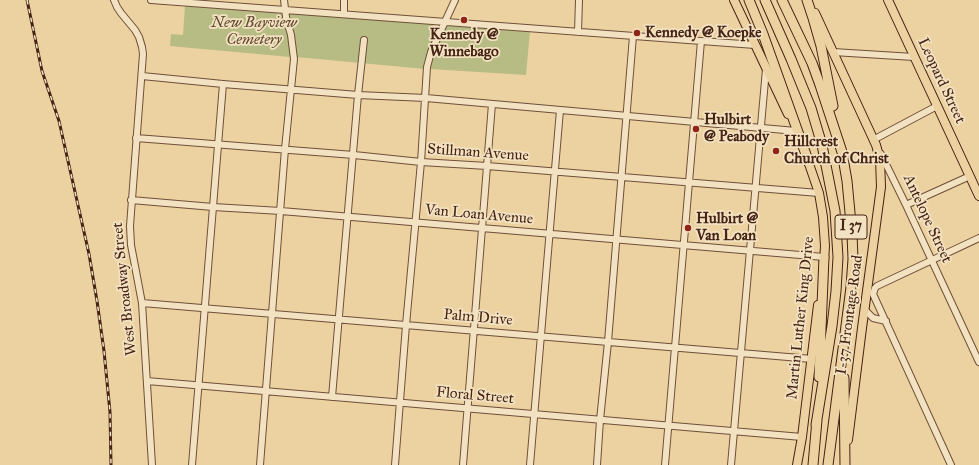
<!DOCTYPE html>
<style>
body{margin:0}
canvas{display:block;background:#ecd2a1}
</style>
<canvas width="979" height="465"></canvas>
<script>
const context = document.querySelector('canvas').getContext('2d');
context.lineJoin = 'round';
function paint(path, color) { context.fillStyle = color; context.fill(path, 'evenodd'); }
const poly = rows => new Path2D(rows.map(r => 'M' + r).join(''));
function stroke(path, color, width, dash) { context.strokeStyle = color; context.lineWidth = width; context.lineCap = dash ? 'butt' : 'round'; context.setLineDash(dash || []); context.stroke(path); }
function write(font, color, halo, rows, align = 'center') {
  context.font = font + ' "IM FELL Great Primer",serif'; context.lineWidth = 3.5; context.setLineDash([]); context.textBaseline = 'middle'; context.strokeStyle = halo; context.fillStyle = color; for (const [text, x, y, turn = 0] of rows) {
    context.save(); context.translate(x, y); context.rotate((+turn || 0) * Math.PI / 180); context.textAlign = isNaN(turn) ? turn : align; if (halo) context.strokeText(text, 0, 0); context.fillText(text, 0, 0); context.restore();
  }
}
const green = poly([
 [185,5,281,12,282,14,289,40,290,57,170,46,171,34,183,35],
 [291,13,429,23,434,26,436,31,428,53,425,69,296,57,288,16,289,14],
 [446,25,530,31,526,75,430,69,432,56]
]);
const minor = poly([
 [114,0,117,7,121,13,135,30,139,37,142,47,143,54,130,226,131,245,142,303,152,465],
 [151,0,755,45],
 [344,14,344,0],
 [578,32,579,0],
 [833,52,914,57],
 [142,76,223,84,358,95,426,98,796,131],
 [136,138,354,155,421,162,487,166,819,193],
 [873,140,937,106],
 [881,154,906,205,979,362],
 [131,200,213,207,281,211,824,257],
 [906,205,970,176],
 [142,303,812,359],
 [864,309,873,318,886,321],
 [147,381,802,437],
 [332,397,358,95,364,40],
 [192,465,223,84],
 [260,465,285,149,294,59,291,35,286,17,284,0],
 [395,465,406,325,421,162,427,67,431,52,455,0],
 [463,465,492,104],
 [530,465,560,110],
 [597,465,600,420,608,342,633,36],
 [665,465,701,41],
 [731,465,766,69],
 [951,465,873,294,875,288,877,286,979,238]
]);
const major = poly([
 [734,0,788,114],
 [888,0,979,196],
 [815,13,876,145,880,159,881,187,862,328,848,440],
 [807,158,819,193,823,217,825,246,824,262],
 [797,465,802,437,818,305]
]);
const highway = poly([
 [749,0,763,34,809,163],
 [765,0,791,59,811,108,822,145,835,211,838,257,836,291,832,326,816,425],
 [782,0,812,63,820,85,842,152,847,181,852,234,853,259,851,287,828,465],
 [807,0,813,18,821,46,833,106],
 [819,377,824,257],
 [844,378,845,465],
 [813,465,817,420]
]);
const rail = poly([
 [27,0,42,71,59,121,89,254,97,301,104,351,110,412,111,465]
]);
const markers = [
 [464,20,4,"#8f2418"],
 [637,33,4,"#8f2418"],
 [696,129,4,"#8f2418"],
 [776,151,4,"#8f2418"],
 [688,228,4,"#8f2418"]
];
const shields = [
 [851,227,32]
];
const shieldNames = [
 ["I 37",851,227]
];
const parkNames = [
 ["New Bayview",254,23],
 ["Cemetery",254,40]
];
const poiNames = [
 ["Kennedy @ Koepke",645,33],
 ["Kennedy @",464,35,"center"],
 ["Winnebago",464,52,"center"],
 ["Hulbirt",704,120],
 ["@ Peabody",704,137],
 ["Hillcrest",784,142],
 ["Church of Christ",784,159],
 ["Hulbirt @",696,219],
 ["Van Loan",696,236]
];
const streetNames = [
 ["Leopard Street",941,81,65],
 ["Stillman Avenue",478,153,4],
 ["Van Loan Avenue",479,215,5],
 ["Antelope Street",927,219,65],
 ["West Broadway Street",125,289,-96],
 ["I-37 Frontage Road",850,315,-82],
 ["Palm Drive",478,318,5],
 ["Martin Luther King Drive",801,318,-84],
 ["Floral Street",475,396,5]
];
paint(green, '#b7bc85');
stroke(minor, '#6f4f38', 8);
stroke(major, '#452315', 10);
stroke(highway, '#452315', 11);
stroke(minor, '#f3e2c2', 6);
stroke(major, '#ecd2a1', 8);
stroke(highway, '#ecd2a1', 9);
stroke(rail, '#452315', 3);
stroke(rail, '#f3e2c2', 1.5, [4.5]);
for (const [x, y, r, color] of markers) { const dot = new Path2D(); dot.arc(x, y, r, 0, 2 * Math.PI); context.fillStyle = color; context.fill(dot); stroke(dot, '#f3e2c2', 1.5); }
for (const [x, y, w] of shields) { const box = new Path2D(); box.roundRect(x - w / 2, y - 12, w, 24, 3); context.fillStyle = '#f3e2c2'; context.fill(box); stroke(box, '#452315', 1); }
write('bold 14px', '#452315', null, shieldNames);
write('italic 15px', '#624931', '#f3e2c2', parkNames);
write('bold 15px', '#452315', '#f3e2c2', poiNames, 'left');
write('15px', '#452315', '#f3e2c2', streetNames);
</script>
